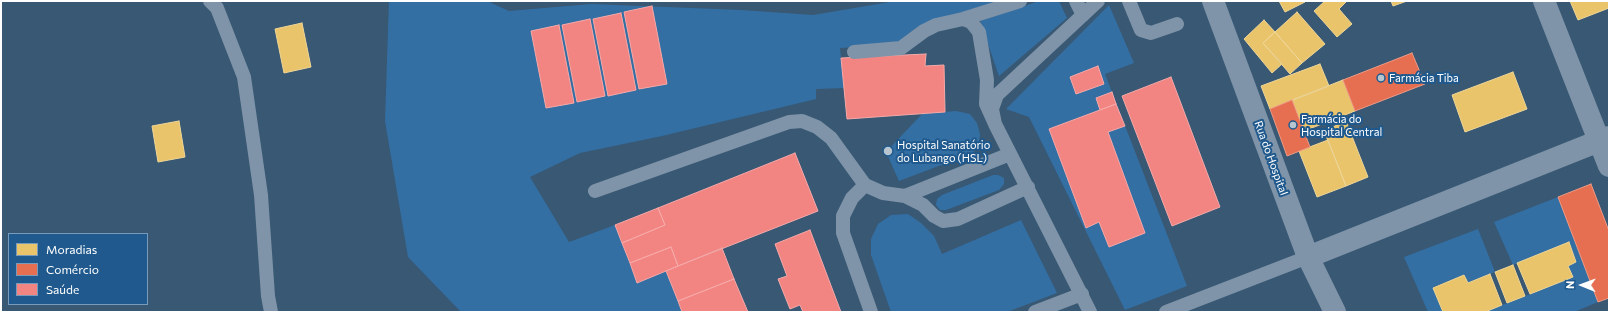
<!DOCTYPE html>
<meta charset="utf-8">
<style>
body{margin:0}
#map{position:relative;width:1610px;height:313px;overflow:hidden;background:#385874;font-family:Commissioner,sans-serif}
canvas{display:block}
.frame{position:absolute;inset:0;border:2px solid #fff;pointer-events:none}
.legend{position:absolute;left:8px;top:233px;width:140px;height:72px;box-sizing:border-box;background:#1f598d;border:1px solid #799bbb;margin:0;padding:5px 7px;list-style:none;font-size:12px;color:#fff}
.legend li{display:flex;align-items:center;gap:8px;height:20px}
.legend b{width:20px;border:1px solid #799bbb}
.north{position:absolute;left:1562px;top:265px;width:40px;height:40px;-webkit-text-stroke:3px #1f598d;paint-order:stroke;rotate:271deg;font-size:11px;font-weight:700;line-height:16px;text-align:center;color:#fff}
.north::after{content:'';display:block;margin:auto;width:14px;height:18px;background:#fff;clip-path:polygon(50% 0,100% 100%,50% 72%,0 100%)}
</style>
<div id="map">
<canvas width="1610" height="313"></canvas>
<div class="frame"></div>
<ul class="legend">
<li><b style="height:11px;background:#e9c46a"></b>Moradias</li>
<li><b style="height:11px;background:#e76f51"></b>Comércio</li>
<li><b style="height:11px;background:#f28482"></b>Saúde</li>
</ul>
<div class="north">N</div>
</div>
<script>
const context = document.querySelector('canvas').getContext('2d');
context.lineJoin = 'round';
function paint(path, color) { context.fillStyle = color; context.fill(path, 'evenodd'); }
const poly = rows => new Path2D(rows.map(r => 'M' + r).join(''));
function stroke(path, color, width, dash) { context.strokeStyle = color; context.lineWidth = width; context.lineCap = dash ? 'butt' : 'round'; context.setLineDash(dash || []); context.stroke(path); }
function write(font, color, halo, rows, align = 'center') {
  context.font = font + ' Commissioner,sans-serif'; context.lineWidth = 4; context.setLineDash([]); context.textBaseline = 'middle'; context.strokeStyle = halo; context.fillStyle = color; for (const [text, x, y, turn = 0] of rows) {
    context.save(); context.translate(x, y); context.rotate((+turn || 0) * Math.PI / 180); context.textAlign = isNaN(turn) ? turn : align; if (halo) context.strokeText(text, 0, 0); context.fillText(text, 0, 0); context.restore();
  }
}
const green = poly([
 [389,1,487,1,509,11,591,4,741,10,813,15,896,1,1003,1,917,28,896,45,840,48,844,88,816,89,816,99,662,136,580,153,530,177,569,242,615,225,637,282,666,271,682,312,461,312,408,257,385,121],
 [1039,1,1059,1,1067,18,999,76,980,21],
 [1109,5,1134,63,1105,74,1187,286,1125,310,1029,117,1006,109],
 [956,111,970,114,977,123,980,134,979,145,973,153,899,181,886,152,922,114],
 [993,175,998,175,1004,178,1004,184,999,190,946,210,940,210,936,205,937,199,942,195],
 [1558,197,1598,302,1574,312,1485,312,1573,277,1568,266,1576,262,1569,242,1513,265,1494,222],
 [908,214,921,223,934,236,942,254,1021,220,1057,293,1007,312,891,312,871,255,871,239,878,224,891,215],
 [1478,229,1495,272,1468,283,1464,275,1433,287,1443,312,1428,312,1404,257]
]);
const homes = poly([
 [1279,1,1305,1,1305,2,1285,12,1279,1],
 [1325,1,1347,1,1339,9,1352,24,1337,37,1314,11,1325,1],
 [1391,1,1407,1,1393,6,1391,1],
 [1570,1,1609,1,1609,8,1578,20,1570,1],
 [1297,12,1325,44,1302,63,1275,32,1297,12],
 [1264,20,1275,32,1263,43,1282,64,1272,73,1244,39,1264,20],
 [302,23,311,67,284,73,275,29,302,23],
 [1275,32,1302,63,1290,74,1263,43,1275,32],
 [1320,64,1329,86,1270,109,1261,86,1320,64],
 [1513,72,1527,109,1465,132,1452,95,1513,72],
 [1343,80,1355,111,1304,131,1292,100,1343,80],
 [179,121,185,157,158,162,152,126,179,121],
 [1346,121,1368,177,1346,186,1324,131,1346,121],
 [1328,140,1346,186,1317,197,1299,151,1328,140],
 [1569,242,1576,262,1568,266,1573,277,1530,294,1517,263,1569,242],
 [1513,265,1525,296,1507,303,1495,272,1513,265],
 [1490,274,1502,305,1485,312,1443,312,1433,288,1464,275,1468,283,1490,274]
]);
const shops = poly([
 [1412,53,1425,84,1355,111,1343,80,1412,53],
 [1292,100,1310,147,1287,156,1270,109,1292,100],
 [1591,184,1609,231,1609,298,1598,302,1558,197,1591,184]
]);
const health = poly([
 [652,6,667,84,639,89,624,12,652,6],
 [621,13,636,90,608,96,593,19,621,13],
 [590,19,605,96,577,102,562,25,590,19],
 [559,25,574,103,546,108,531,31,559,25],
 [926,54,925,66,944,65,945,112,847,119,841,58,926,54],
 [1098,66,1104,84,1076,94,1070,77,1098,66],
 [1171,77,1220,207,1172,226,1122,96,1171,77],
 [1112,92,1116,104,1100,110,1096,98,1112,92],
 [1116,104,1125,126,1108,132,1145,233,1109,247,1099,222,1086,228,1049,129,1116,104],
 [795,153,818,211,678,266,671,247,630,263,622,243,665,225,658,208,795,153],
 [658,208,665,225,622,243,615,225,658,208],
 [810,230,841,312,803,312,800,305,790,309,778,279,787,276,775,244,810,230],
 [671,247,678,266,637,283,630,263,671,247],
 [722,248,734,279,678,301,666,271,722,248],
 [734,279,748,312,682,312,678,301,734,279]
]);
const lane = poly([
 [210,1,217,8,244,77,261,195,268,296,271,312],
 [1076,1,1083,15],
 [1129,1,1141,30,1151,33,1177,24],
 [963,19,971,22,979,32,987,80,986,104,995,124,992,109,997,95,1098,1],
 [854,52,901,48,924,31,936,25,963,19,1020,1],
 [995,124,1090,312],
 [865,185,852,198,843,216,843,233,871,312],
 [595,191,789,122,802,121,817,127,831,138,865,185,883,193,905,196,1010,154],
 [905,196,923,205,934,216,943,221,958,219,1028,187],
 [1035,312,1082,294],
 [1166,312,1308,257]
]);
const street = poly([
 [1213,1,1308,257,1335,312],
 [1544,1,1609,166],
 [1308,257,1609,137]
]);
const markers = [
 [1381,78,4,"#b9c5ce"],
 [1293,125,4,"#b9c5ce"],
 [888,151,5,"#b9c5ce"]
];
const poiNames = [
 ["Farmácia Tiba",1389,78],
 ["Farmácia do",1301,119],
 ["Hospital Central",1301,132],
 ["Hospital Sanatório",897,145],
 ["do Lubango (HSL)",897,158]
];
const streetNames = [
 ["Rua do Hospital",1271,158,70]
];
paint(green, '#346fa3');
paint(homes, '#e9c46a');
stroke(homes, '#f0d697', 1);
paint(shops, '#e76f51');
stroke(shops, '#ee9a85', 1);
paint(health, '#f28482');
stroke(health, '#f6a9a8', 1);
stroke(lane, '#7f94a8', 14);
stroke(street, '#7f94a8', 22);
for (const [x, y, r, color] of markers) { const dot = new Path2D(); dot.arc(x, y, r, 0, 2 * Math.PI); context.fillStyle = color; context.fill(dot); stroke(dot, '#1f598d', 1.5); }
write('11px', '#fff', '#1f598d', poiNames, 'left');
write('11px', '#fff', '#1f598d', streetNames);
</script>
